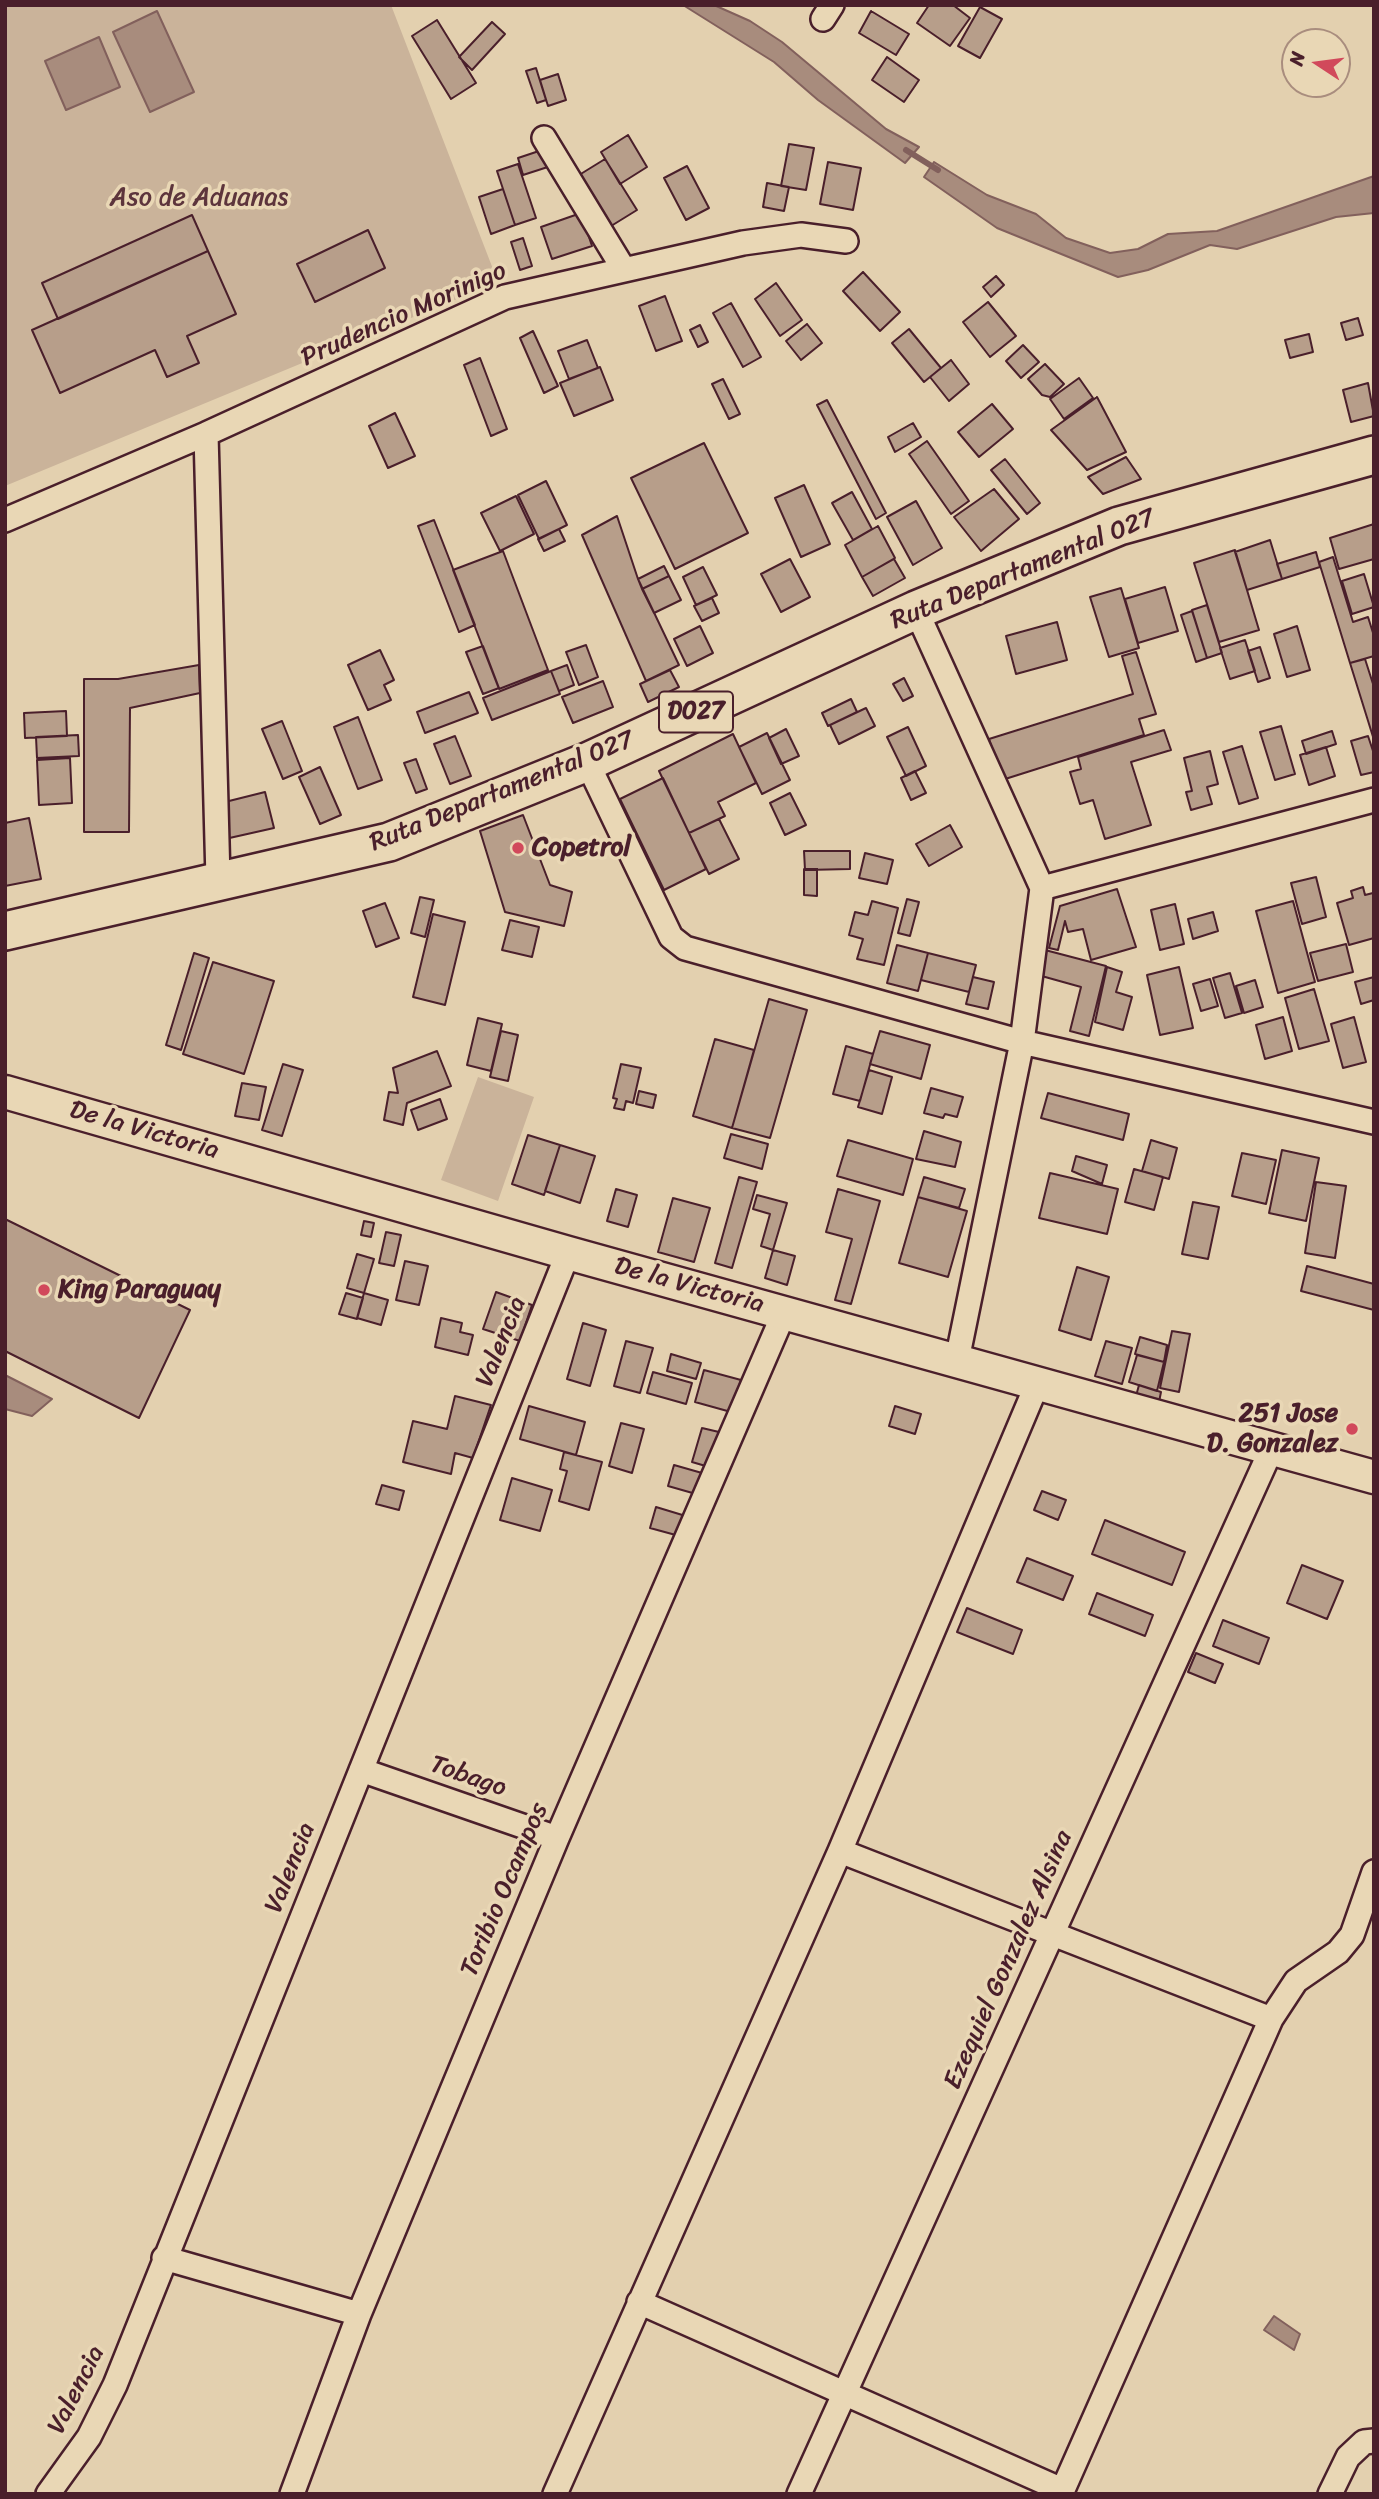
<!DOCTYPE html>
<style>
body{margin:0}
#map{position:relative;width:1379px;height:2499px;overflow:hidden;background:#e3d0af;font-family:Sriracha,sans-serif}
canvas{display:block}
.frame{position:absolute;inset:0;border:7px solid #4a1f2b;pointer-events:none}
.north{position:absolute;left:1281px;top:28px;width:70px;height:70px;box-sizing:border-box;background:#e9d7b5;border:2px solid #a98d7e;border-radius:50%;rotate:283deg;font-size:19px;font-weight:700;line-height:28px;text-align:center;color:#4a1f2b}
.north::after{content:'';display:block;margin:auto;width:24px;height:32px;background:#d1495b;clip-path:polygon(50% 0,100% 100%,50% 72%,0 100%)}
</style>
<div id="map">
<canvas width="1379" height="2499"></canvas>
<div class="frame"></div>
<div class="north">N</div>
</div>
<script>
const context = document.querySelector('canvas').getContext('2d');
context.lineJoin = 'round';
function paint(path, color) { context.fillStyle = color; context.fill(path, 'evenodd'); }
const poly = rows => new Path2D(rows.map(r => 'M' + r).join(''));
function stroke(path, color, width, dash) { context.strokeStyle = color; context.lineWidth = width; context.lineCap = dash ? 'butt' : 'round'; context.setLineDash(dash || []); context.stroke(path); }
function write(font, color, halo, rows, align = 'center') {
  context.font = font + ' Sriracha,sans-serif'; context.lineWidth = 7; context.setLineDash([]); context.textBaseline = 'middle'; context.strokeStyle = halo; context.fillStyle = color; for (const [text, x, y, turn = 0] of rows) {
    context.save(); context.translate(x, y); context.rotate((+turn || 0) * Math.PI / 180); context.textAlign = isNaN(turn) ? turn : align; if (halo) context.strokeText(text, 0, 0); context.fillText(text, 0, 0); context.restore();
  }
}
const green = poly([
 [5,5,391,5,498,282,5,486],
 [478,1077,534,1097,498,1201,441,1180]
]);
const water = poly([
 [683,5,714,5,750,21,782,42,886,129,919,147,905,163,818,100,774,62,683,5],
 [157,11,194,92,150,112,113,32,157,11],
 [99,37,120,87,66,110,45,61,99,37],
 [934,162,987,195,1036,214,1066,238,1110,253,1138,249,1168,234,1217,231,1374,176,1374,213,1336,217,1237,249,1210,245,1148,270,1118,277,997,228,924,177,934,162],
 [5,1375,52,1399,32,1416,5,1409,5,1375],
 [1274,2316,1300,2334,1294,2350,1264,2330,1274,2316]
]);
const stream = poly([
 [906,150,938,170]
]);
const building = poly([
 [929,5,953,5,970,18,950,46,917,23,929,5],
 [980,7,1002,19,980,58,958,46,980,7],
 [871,11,909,34,896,55,859,33,871,11],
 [437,20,476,83,451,99,412,36,437,20],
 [492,22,505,34,472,70,459,57,492,22],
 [887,57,919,80,904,102,872,80,887,57],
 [536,68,546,100,537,103,526,71,536,68],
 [558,74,566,100,548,106,540,80,558,74],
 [628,135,647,167,620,184,601,152,628,135],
 [789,144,814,148,806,190,781,186,789,144],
 [548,148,554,165,523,175,518,158,548,148],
 [605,159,637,210,603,231,571,180,605,159],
 [828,162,861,168,853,210,820,204,828,162],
 [518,164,536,218,515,225,497,171,518,164],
 [687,166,709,208,686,220,664,178,687,166],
 [767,183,789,187,784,211,763,207,767,183],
 [503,189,515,225,491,234,479,197,503,189],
 [581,213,592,246,552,259,541,227,581,213],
 [192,215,208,251,58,319,42,283,192,215],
 [368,230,385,268,315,302,297,264,368,230],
 [523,238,532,266,520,270,511,242,523,238],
 [208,251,236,314,187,336,199,363,167,377,155,350,60,393,32,330,208,251],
 [863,272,900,312,880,331,843,291,863,272],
 [996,276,1004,285,991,297,983,287,996,276],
 [776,283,802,320,780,336,755,299,776,283],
 [665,296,682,341,656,351,639,306,665,296],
 [988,302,1016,336,990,357,963,322,988,302],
 [731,303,761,357,743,367,713,313,731,303],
 [1358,318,1363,335,1346,340,1341,323,1358,318],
 [807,324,822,343,801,360,786,341,807,324],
 [700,325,708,342,698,347,690,330,700,325],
 [909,329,941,368,924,382,892,343,909,329],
 [533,331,558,386,544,393,520,338,533,331],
 [1309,334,1313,352,1290,358,1285,340,1309,334],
 [587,340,598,368,569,379,558,351,587,340],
 [1023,345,1039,362,1021,378,1006,361,1023,345],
 [480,358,507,429,491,436,464,365,480,358],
 [951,360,969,384,949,401,930,377,951,360],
 [1045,364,1064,384,1050,397,1042,395,1028,379,1045,364],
 [600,367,613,400,574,416,560,383,600,367],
 [1079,378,1093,398,1064,419,1050,399,1079,378],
 [723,379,740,414,729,419,712,384,723,379],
 [1368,383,1374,416,1351,422,1343,390,1368,383],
 [1097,397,1126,452,1087,470,1051,430,1097,397],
 [827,400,886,513,876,519,817,405,827,400],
 [992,404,1013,429,979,457,958,432,992,404],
 [395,413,415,456,388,468,369,426,395,413],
 [913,423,921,437,895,452,888,437,913,423],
 [927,441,969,501,951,514,909,454,927,441],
 [704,443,748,533,675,569,631,478,704,443],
 [1126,457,1141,479,1103,494,1088,477,1126,457],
 [1005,459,1040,503,1027,514,991,470,1005,459],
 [546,481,567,525,539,539,518,495,546,481],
 [804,485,830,544,801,557,775,498,804,485],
 [994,489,1019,519,981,551,954,517,994,489],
 [852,492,872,529,853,540,832,503,852,492],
 [516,496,534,534,500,551,481,513,516,496],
 [916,501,942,548,913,565,887,517,916,501],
 [617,516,638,579,679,665,646,681,582,535,617,516],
 [434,520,475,625,459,632,418,526,434,520],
 [1374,524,1374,559,1339,569,1330,538,1374,524],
 [878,526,895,558,862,577,845,545,878,526],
 [559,529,565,541,544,551,538,539,559,529],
 [1270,540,1282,579,1247,590,1235,552,1270,540],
 [1235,550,1259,630,1219,642,1194,563,1235,550],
 [503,551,548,670,499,689,453,570,503,551],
 [1316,552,1320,567,1282,579,1277,564,1316,552],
 [1333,557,1353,622,1368,617,1374,636,1374,656,1350,663,1319,562,1333,557],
 [790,559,810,597,781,612,761,574,790,559],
 [894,559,905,578,873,596,862,577,894,559],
 [664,566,669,576,642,589,638,579,664,566],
 [703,567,717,595,696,605,683,577,703,567],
 [1364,574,1374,607,1352,614,1342,581,1364,574],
 [669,576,681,600,654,613,642,589,669,576],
 [1165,587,1178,631,1138,643,1125,599,1165,587],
 [1121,588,1139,648,1109,657,1090,597,1121,588],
 [712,598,719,613,702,621,694,606,712,598],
 [1207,605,1222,653,1207,658,1192,610,1207,605],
 [1192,611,1207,658,1196,662,1181,615,1192,611],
 [1057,622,1067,660,1016,674,1006,636,1057,622],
 [700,626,713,653,687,666,674,639,700,626],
 [1297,626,1310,670,1287,677,1274,634,1297,626],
 [1245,640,1255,671,1230,679,1220,648,1245,640],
 [586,645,598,677,579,685,566,652,586,645],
 [483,646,499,688,483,694,466,652,483,646],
 [1260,647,1270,678,1258,682,1248,651,1260,647],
 [380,650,394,680,384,685,391,700,368,710,348,665,380,650],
 [1136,652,1156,714,1139,719,1144,735,1002,780,989,739,1133,694,1122,656,1136,652],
 [1365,659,1374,687,1374,740,1350,663,1365,659],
 [199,665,200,693,130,708,129,832,84,832,84,679,118,679,199,665],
 [567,665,574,685,559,691,551,671,567,665],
 [670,670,679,687,648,702,640,684,670,670],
 [551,671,560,694,492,720,483,698,551,671],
 [904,678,913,696,903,701,893,684,904,678],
 [603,681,613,707,573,723,562,697,603,681],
 [469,692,478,713,425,733,417,712,469,692],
 [851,699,857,712,828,726,822,713,851,699],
 [866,708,875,726,839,744,830,725,866,708],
 [66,711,67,736,25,738,24,713,66,711],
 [358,717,382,780,358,789,334,727,358,717],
 [282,721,302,771,283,779,262,729,282,721],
 [1281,726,1295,774,1275,780,1260,732,1281,726],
 [908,727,926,766,906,776,887,737,908,727],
 [786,729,799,756,781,764,769,738,786,729],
 [1164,730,1171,750,1131,762,1151,825,1105,839,1093,800,1080,804,1070,772,1081,769,1078,757,1164,730],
 [1332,731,1336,744,1306,754,1302,741,1332,731],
 [767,733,790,780,762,794,739,747,767,733],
 [733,734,756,783,718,802,725,816,689,833,659,771,733,734],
 [78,735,79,756,37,758,36,737,78,735],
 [455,736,471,776,450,784,434,744,455,736],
 [1368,736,1374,754,1374,772,1361,775,1351,741,1368,736],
 [1242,746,1258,798,1239,804,1223,752,1242,746],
 [1326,747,1335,776,1309,785,1300,755,1326,747],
 [1210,751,1218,784,1207,787,1212,804,1191,810,1186,792,1192,791,1184,758,1210,751],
 [70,758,72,803,39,805,37,760,70,758],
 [416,759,427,789,416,793,404,763,416,759],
 [320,767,341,815,320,824,299,777,320,767],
 [915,771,926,793,911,800,901,778,915,771],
 [663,778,706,869,664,890,620,799,663,778],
 [265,792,274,828,225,839,217,804,265,792],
 [790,793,806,825,785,835,770,803,790,793],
 [523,815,550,885,572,892,564,926,505,912,480,831,523,815],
 [29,818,41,879,5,886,5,823,29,818],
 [719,819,739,859,709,874,689,833,719,819],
 [950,825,962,847,929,866,916,844,950,825],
 [804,851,850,851,850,869,805,870,804,851],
 [865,853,893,860,887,884,859,878,865,853],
 [804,869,817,869,817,896,804,895,804,869],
 [1316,877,1326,917,1302,924,1291,883,1316,877],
 [1363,887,1365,895,1373,893,1374,897,1374,938,1349,945,1337,903,1353,898,1351,891,1363,887],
 [1117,889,1136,947,1091,960,1083,929,1068,932,1065,921,1058,950,1049,948,1060,906,1117,889],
 [420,897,434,900,425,937,411,933,420,897],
 [907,899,919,902,910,936,898,933,907,899],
 [872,901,898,908,884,965,857,959,863,939,849,935,855,912,868,915,872,901],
 [1293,901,1315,982,1278,993,1256,911,1293,901],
 [385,903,399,938,376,947,363,911,385,903],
 [1175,904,1184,944,1160,950,1151,910,1175,904],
 [1213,912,1218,931,1193,939,1188,919,1213,912],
 [433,914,465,922,445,1005,413,997,433,914],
 [510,920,539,927,532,957,502,950,510,920],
 [1346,944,1353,972,1318,981,1310,953,1346,944],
 [897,945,928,953,918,991,887,983,897,945],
 [1045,950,1106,966,1089,1036,1070,1031,1081,987,1038,975,1045,950],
 [194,953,209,958,181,1050,166,1045,194,953],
 [928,953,976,965,969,992,921,980,928,953],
 [213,962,274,981,244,1074,183,1054,213,962],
 [1107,967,1122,972,1116,992,1132,997,1123,1030,1095,1022,1107,967],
 [1179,967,1193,1028,1160,1035,1147,975,1179,967],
 [1230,973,1242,1013,1225,1018,1213,978,1230,973],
 [973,977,994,982,988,1009,966,1004,973,977],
 [1374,977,1374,1000,1361,1004,1355,982,1374,977],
 [1210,979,1218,1006,1201,1011,1193,984,1210,979],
 [1255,980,1263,1007,1244,1013,1236,986,1255,980],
 [1314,989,1329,1041,1299,1049,1285,998,1314,989],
 [769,999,807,1010,770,1138,732,1128,769,999],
 [1283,1017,1292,1051,1265,1059,1256,1025,1283,1017],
 [1354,1017,1366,1062,1343,1068,1331,1024,1354,1017],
 [478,1018,502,1024,491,1071,467,1065,478,1018],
 [501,1031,518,1035,508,1081,490,1077,501,1031],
 [880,1031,930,1045,921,1079,870,1064,880,1031],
 [715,1039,754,1050,732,1128,693,1116,715,1039],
 [846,1046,873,1054,860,1101,833,1094,846,1046],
 [437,1051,451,1086,407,1103,403,1125,384,1120,389,1092,398,1093,393,1068,437,1051],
 [283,1064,303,1070,282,1136,262,1130,283,1064],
 [621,1064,641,1068,633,1103,626,1101,624,1110,614,1108,617,1099,613,1098,621,1064],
 [869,1070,892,1077,882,1114,858,1107,869,1070],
 [242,1083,266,1087,259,1120,235,1116,242,1083],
 [931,1088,963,1097,957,1117,945,1114,943,1118,924,1113,931,1088],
 [639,1091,656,1095,653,1108,636,1104,639,1091],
 [1048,1093,1129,1114,1123,1140,1041,1118,1048,1093],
 [440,1099,447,1119,418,1130,411,1110,440,1099],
 [924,1131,961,1142,955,1167,916,1159,924,1131],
 [731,1134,768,1144,762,1169,724,1158,731,1134],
 [528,1135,560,1145,544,1195,512,1184,528,1135],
 [848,1140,913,1159,903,1195,837,1176,848,1140],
 [1151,1140,1177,1148,1169,1179,1142,1171,1151,1140],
 [560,1145,595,1156,580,1203,545,1191,560,1145],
 [1282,1150,1319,1158,1306,1221,1269,1213,1282,1150],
 [1242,1153,1276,1160,1266,1204,1232,1196,1242,1153],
 [1076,1156,1107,1165,1102,1184,1072,1171,1076,1156],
 [1134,1169,1163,1177,1154,1210,1125,1202,1134,1169],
 [1050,1173,1118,1189,1107,1234,1039,1218,1050,1173],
 [739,1177,757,1182,732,1268,715,1263,739,1177],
 [924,1177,965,1189,959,1208,918,1197,924,1177],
 [1316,1182,1346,1186,1335,1258,1305,1253,1316,1182],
 [616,1189,637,1195,628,1227,607,1221,616,1189],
 [838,1189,880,1201,851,1304,835,1300,852,1239,826,1232,838,1189],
 [757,1195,787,1203,773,1250,761,1246,770,1214,753,1209,757,1195],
 [918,1197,967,1211,948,1277,899,1263,918,1197],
 [673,1198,710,1208,694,1262,658,1252,673,1198],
 [1193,1202,1219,1207,1208,1259,1182,1254,1193,1202],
 [5,1219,190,1310,139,1418,5,1351,5,1219],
 [364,1221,374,1223,371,1237,361,1235,364,1221],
 [386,1232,401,1235,394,1266,379,1263,386,1232],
 [773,1250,795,1256,787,1285,765,1278,773,1250],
 [357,1254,374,1259,364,1293,347,1288,357,1254],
 [405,1261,428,1266,419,1305,396,1300,405,1261],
 [1307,1266,1374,1284,1374,1310,1301,1291,1307,1266],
 [1077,1267,1109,1277,1091,1340,1059,1330,1077,1267],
 [496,1292,532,1305,520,1341,483,1329,496,1292],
 [346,1293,363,1298,357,1319,339,1314,346,1293],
 [364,1293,388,1300,381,1325,357,1318,364,1293],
 [441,1318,462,1323,460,1332,473,1335,468,1355,435,1347,441,1318],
 [583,1323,606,1330,590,1386,567,1379,583,1323],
 [1172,1331,1190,1334,1179,1392,1160,1388,1172,1331],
 [1140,1337,1167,1345,1164,1362,1135,1354,1140,1337],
 [626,1341,653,1348,640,1393,614,1386,626,1341],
 [1106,1341,1132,1348,1122,1384,1095,1376,1106,1341],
 [671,1354,701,1363,696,1379,667,1371,671,1354],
 [1137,1355,1164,1362,1157,1391,1129,1382,1137,1355],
 [704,1370,741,1380,731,1412,695,1402,704,1370],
 [653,1372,692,1383,686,1404,647,1393,653,1372],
 [1139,1385,1161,1392,1159,1402,1136,1396,1139,1385],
 [455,1396,491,1405,473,1458,455,1453,451,1474,403,1462,413,1421,447,1429,455,1396],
 [529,1406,585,1422,576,1455,520,1439,529,1406],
 [895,1406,921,1414,915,1434,889,1426,895,1406],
 [621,1423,644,1429,632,1473,609,1466,621,1423],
 [702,1428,719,1432,709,1467,692,1462,702,1428],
 [564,1452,602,1462,589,1510,559,1501,567,1471,560,1469,564,1452],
 [674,1465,702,1473,696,1494,668,1486,674,1465],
 [512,1478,552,1490,540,1531,500,1520,512,1478],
 [382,1485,404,1491,399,1510,376,1504,382,1485],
 [1042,1491,1066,1500,1058,1520,1034,1510,1042,1491],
 [656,1507,689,1517,683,1537,650,1528,656,1507],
 [1105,1520,1185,1552,1172,1585,1092,1554,1105,1520],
 [1027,1558,1073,1576,1063,1600,1017,1582,1027,1558],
 [1302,1565,1343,1581,1327,1619,1287,1603,1302,1565],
 [1097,1593,1153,1615,1145,1636,1089,1614,1097,1593],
 [967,1608,1022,1630,1013,1654,957,1632,967,1608],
 [1223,1620,1269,1638,1259,1664,1213,1646,1223,1620],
 [1196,1653,1223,1664,1215,1683,1188,1672,1196,1653]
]);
const minor = poly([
 [823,19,832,5],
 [544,138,623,268],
 [206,434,218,879],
 [5,520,206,434,505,297,743,243,801,235,846,241],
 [916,610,1042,888,1022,1042,957,1360],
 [587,762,671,937,685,948,1022,1042,1374,1122],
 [1042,888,1374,800],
 [361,1770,557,1838],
 [840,1851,1271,2019],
 [164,2258,359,2314],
 [639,2302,1062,2490],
 [48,2494,89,2437,115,2385,568,1253],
 [292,2494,359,2314,557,1838,784,1313],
 [555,2494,840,1851,1038,1382],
 [799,2494,1271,1450],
 [1061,2494,1271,2019,1296,1981,1338,1952,1352,1935,1374,1872],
 [1330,2494,1348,2457,1364,2442,1374,2441]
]);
const secondary = poly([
 [5,1092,568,1253,1374,1477]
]);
const primary = poly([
 [5,931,389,842,587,762,916,610,1119,526,1374,455]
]);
const markers = [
 [518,848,7,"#d1495b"],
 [44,1290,7,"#d1495b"],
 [1352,1429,7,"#d1495b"]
];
const shields = [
 [696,712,74]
];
const shieldNames = [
 ["D027",696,712]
];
const parkNames = [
 ["Aso de Aduanas",199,198]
];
const streetNames = [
 ["Prudencio Morinigo",404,315,-24],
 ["Ruta Departamental 027",1023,570,-22],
 ["Ruta Departamental 027",502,792,-22],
 ["De la Victoria",144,1131,16],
 ["De la Victoria",689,1286,15],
 ["Valencia",502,1342,-68],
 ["Tobago",468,1777,19],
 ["Valencia",291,1868,-68],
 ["Toribio Ocampos",505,1890,-67],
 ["Ezequiel Gonzalez Alsina",1009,1960,-66],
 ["Valencia",77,2390,-63]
];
const poiNames = [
 ["Copetrol",532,848],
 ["King Paraguay",58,1290],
 ["251 Jose",1338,1414,"right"],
 ["D. Gonzalez",1338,1444,"right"]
];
paint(green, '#cab39a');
paint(water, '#a88c7d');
stroke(water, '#82605c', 2);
stroke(stream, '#82605c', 6);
paint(building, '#b79e8a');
stroke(building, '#4a1f2b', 2);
stroke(minor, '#4a1f2b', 28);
stroke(secondary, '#4a1f2b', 37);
stroke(primary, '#4a1f2b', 42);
stroke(minor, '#e9d7b5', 23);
stroke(secondary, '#e9d7b5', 32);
stroke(primary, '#e9d7b5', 37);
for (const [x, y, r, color] of markers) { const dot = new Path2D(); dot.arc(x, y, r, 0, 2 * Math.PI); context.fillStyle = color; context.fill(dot); stroke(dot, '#e9d7b5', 2.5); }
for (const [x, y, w] of shields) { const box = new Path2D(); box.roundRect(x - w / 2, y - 20.5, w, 41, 5); context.fillStyle = '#e9d7b5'; context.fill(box); stroke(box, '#4a1f2b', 2); }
write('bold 24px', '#4a1f2b', null, shieldNames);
write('26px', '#5d353c', '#e9d7b5', parkNames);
write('26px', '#4a1f2b', '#e9d7b5', streetNames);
write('bold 26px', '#4a1f2b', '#e9d7b5', poiNames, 'left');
</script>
